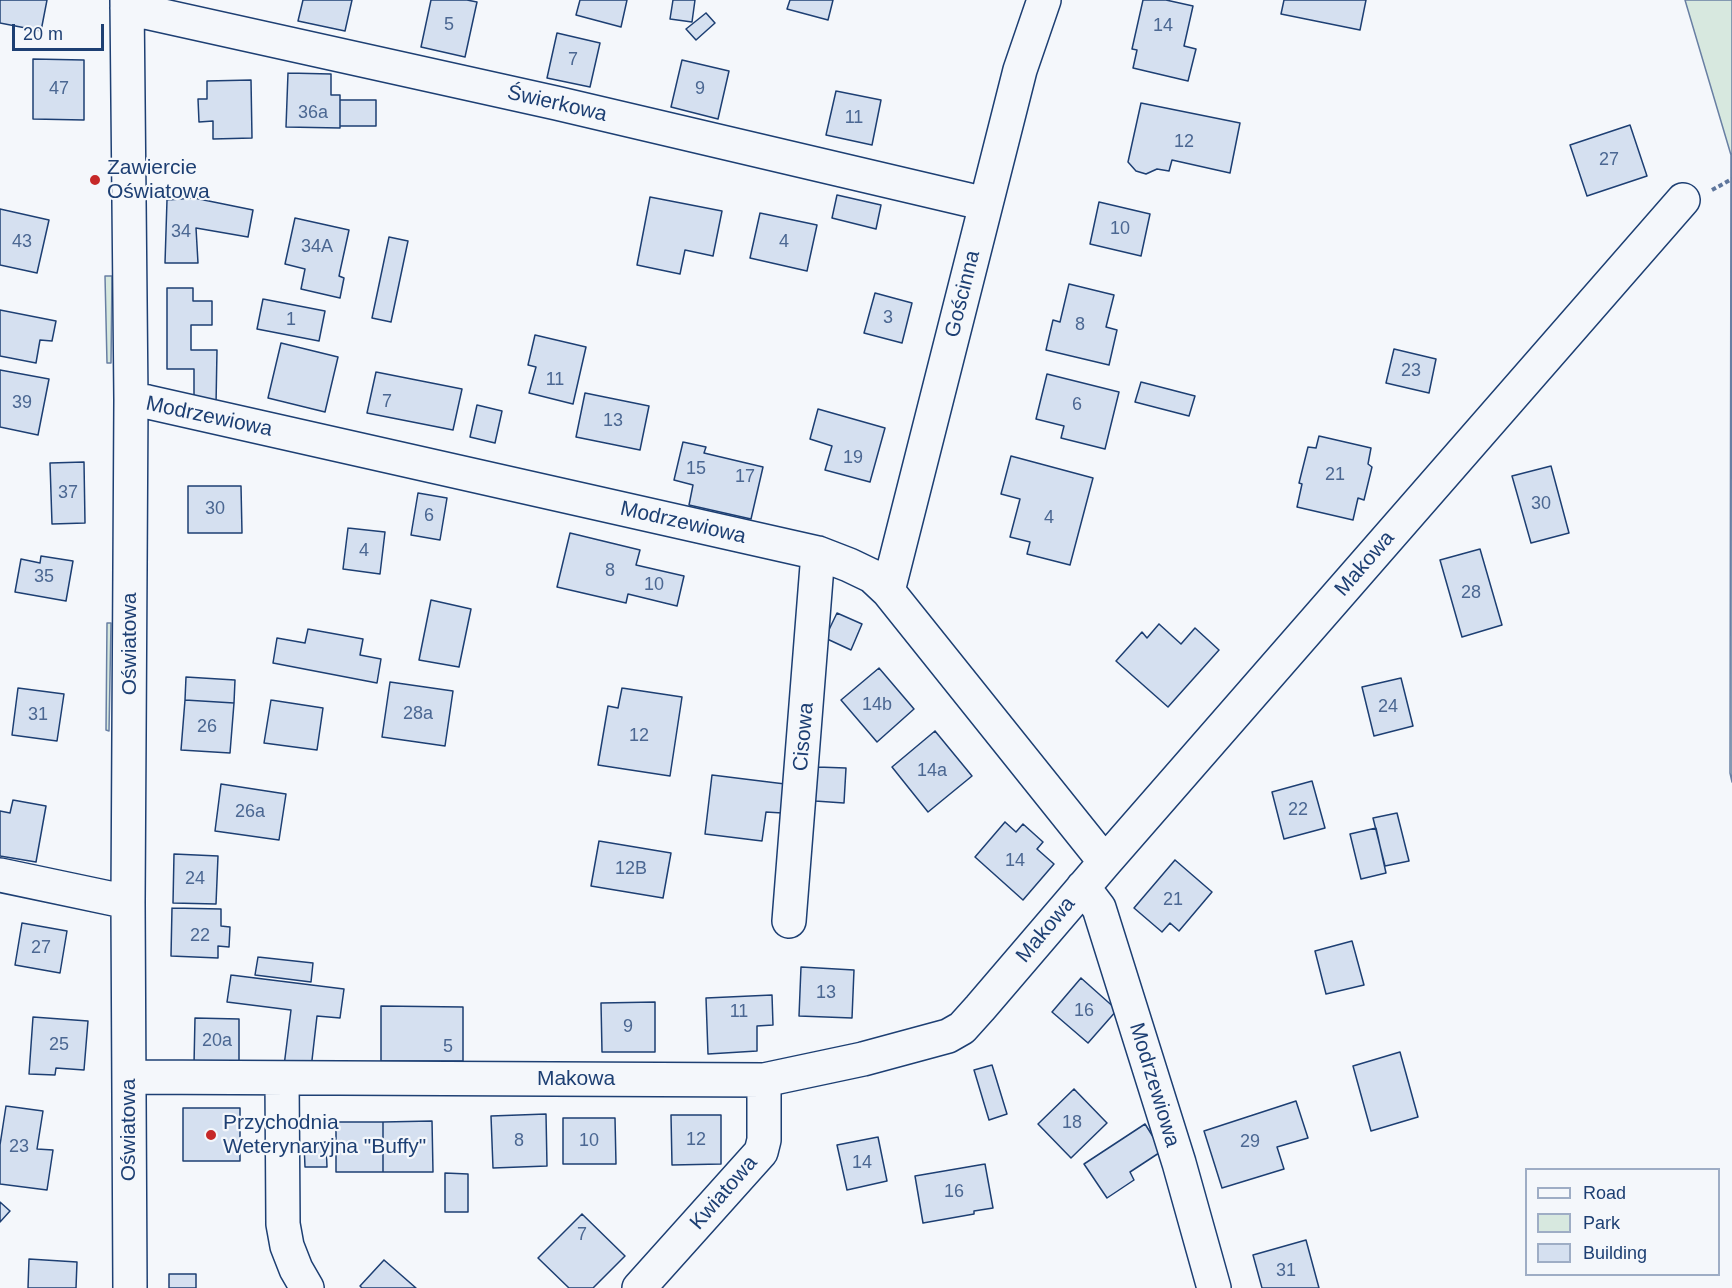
<!DOCTYPE html>
<meta charset="utf-8">
<style>
body{margin:0}
#map{position:relative;width:1732px;height:1288px;overflow:hidden;background:#f4f7fb;font-family:Helvetica,sans-serif}
canvas{display:block}
.legend{position:absolute;left:1525px;top:1168px;width:195px;height:108px;box-sizing:border-box;background:#f4f7fb;border:2px solid #9eadc5;margin:0;padding:8px 10px;list-style:none;font-size:18px;color:#1d3f73}
.legend li{display:flex;align-items:center;gap:12px;height:30px}
.legend b{width:30px;border:2px solid #9eadc5}
.scale{position:absolute;left:12px;top:24px;width:92px;height:27px;box-sizing:border-box;border:3px solid #1d3f73;border-top:0;padding-left:8px;font-size:18px;line-height:21px;white-space:nowrap;color:#1d3f73;-webkit-text-stroke:4px #f4f7fb;paint-order:stroke}
</style>
<div id="map">
<canvas width="1732" height="1288"></canvas>
<ul class="legend">
<li><b style="height:8px;background:#f4f7fb"></b>Road</li>
<li><b style="height:16px;background:#d7e8df"></b>Park</li>
<li><b style="height:16px;background:#d5e0f0"></b>Building</li>
</ul>
<div class="scale">20 m</div>
</div>
<script>
const context = document.querySelector('canvas').getContext('2d');
context.lineJoin = 'round';
function paint(path, color) { context.fillStyle = color; context.fill(path, 'evenodd'); }
const poly = rows => new Path2D(rows.map(r => 'M' + r).join(''));
function stroke(path, color, width, dash) { context.strokeStyle = color; context.lineWidth = width; context.lineCap = dash ? 'butt' : 'round'; context.setLineDash(dash || []); context.stroke(path); }
function write(font, color, halo, rows, align = 'center') {
  context.font = font + ' Helvetica,sans-serif'; context.lineWidth = 4.5; context.setLineDash([]); context.textBaseline = 'middle'; context.strokeStyle = halo; context.fillStyle = color; for (const [text, x, y, turn = 0] of rows) {
    context.save(); context.translate(x, y); context.rotate((+turn || 0) * Math.PI / 180); context.textAlign = isNaN(turn) ? turn : align; if (halo) context.strokeText(text, 0, 0); context.fillText(text, 0, 0); context.restore();
  }
}
const green = poly([
 [1685,0,1732,0,1732,782,1730,773,1731,155,1685,0],
 [105,276,112,276,111,363,107,363,105,276],
 [107,623,111,623,109,731,106,730,107,623]
]);
const building = poly([
 [0,0,47,0,41,31,0,23,0,0],
 [303,0,352,0,345,31,298,21,303,0],
 [431,0,467,0,477,2,465,57,421,47,431,0],
 [580,0,627,0,621,27,576,15,580,0],
 [673,0,695,0,692,22,670,19,673,0],
 [790,0,833,0,828,20,787,9,790,0],
 [1143,0,1166,0,1193,6,1184,46,1196,49,1188,81,1133,68,1137,50,1132,49,1143,0],
 [1284,0,1366,0,1360,30,1281,14,1284,0],
 [706,13,715,23,696,40,686,29,706,13],
 [557,33,600,43,590,87,547,78,557,33],
 [33,59,84,60,84,120,33,119,33,59],
 [682,60,729,71,718,119,671,107,682,60],
 [288,73,331,74,331,95,340,95,340,128,286,127,288,73],
 [251,80,252,138,213,139,213,121,199,122,198,99,207,99,207,81,251,80],
 [836,91,881,100,872,145,826,135,836,91],
 [340,100,376,100,376,126,340,126,340,100],
 [1141,103,1240,123,1230,173,1172,160,1169,171,1157,169,1146,174,1136,171,1128,162,1141,103],
 [1630,125,1647,176,1587,196,1570,145,1630,125],
 [837,195,881,205,876,229,832,218,837,195],
 [650,197,722,211,713,256,685,250,680,274,637,265,650,197],
 [194,198,253,210,248,237,196,228,198,263,165,263,167,200,194,198],
 [1099,202,1150,214,1141,256,1090,244,1099,202],
 [0,209,49,220,37,273,0,265,0,209],
 [760,213,817,225,807,271,750,258,760,213],
 [295,218,349,230,339,276,344,278,340,298,301,289,305,269,285,264,295,218],
 [389,237,408,241,391,322,372,318,389,237],
 [1069,284,1114,295,1106,327,1117,330,1109,365,1046,350,1053,320,1060,322,1069,284],
 [167,288,193,288,193,301,212,301,212,325,191,325,191,350,217,350,216,405,194,405,194,369,167,369,167,288],
 [875,293,912,303,902,343,864,333,875,293],
 [263,299,325,311,319,341,257,329,263,299],
 [0,310,56,321,52,341,40,340,36,363,0,356,0,310],
 [535,335,586,347,573,404,529,393,536,367,528,365,535,335],
 [281,343,338,357,325,412,268,398,281,343],
 [1394,349,1436,359,1429,393,1386,383,1394,349],
 [0,370,49,379,38,435,0,427,0,370],
 [376,372,462,389,453,430,367,413,376,372],
 [1047,374,1119,392,1105,449,1061,438,1064,426,1036,419,1047,374],
 [1141,382,1195,396,1189,416,1135,402,1141,382],
 [585,393,649,406,640,450,576,437,585,393],
 [477,405,502,411,495,443,470,437,477,405],
 [818,409,885,428,870,482,825,470,832,446,810,439,818,409],
 [1319,436,1371,448,1368,464,1372,467,1364,500,1358,498,1353,520,1297,507,1302,484,1299,483,1308,447,1316,448,1319,436],
 [683,442,706,447,704,453,763,467,751,519,689,505,693,485,674,480,683,442],
 [1011,456,1093,478,1070,565,1027,554,1030,542,1010,537,1020,499,1001,494,1011,456],
 [84,462,85,523,52,524,50,463,84,462],
 [1551,466,1569,533,1531,543,1512,476,1551,466],
 [188,486,241,486,242,533,188,533,188,486],
 [418,493,447,498,440,540,411,535,418,493],
 [348,528,385,532,380,574,343,569,348,528],
 [570,533,640,550,636,565,684,576,677,606,628,594,626,603,557,587,570,533],
 [1480,549,1502,625,1462,637,1440,560,1480,549],
 [41,556,73,561,66,601,15,592,21,559,40,563,41,556],
 [431,600,471,609,459,667,419,660,431,600],
 [837,613,862,624,851,650,825,638,837,613],
 [1159,624,1181,644,1195,628,1219,650,1168,707,1116,661,1142,632,1147,638,1159,624],
 [308,629,363,639,360,655,381,659,377,683,273,663,277,638,305,643,308,629],
 [879,668,914,709,877,742,841,700,879,668],
 [186,677,235,680,234,703,185,700,186,677],
 [1401,678,1413,726,1374,736,1362,687,1401,678],
 [390,682,453,691,445,746,382,737,390,682],
 [18,688,64,694,57,741,12,735,18,688],
 [622,688,682,697,670,776,598,765,608,706,618,708,622,688],
 [185,700,234,703,230,753,181,750,185,700],
 [271,700,323,708,317,750,264,743,271,700],
 [935,731,972,776,928,812,892,767,935,731],
 [817,767,846,768,844,803,815,801,817,767],
 [712,775,785,784,782,813,766,812,762,841,705,834,712,775],
 [1312,781,1325,828,1284,839,1272,792,1312,781],
 [221,784,286,794,279,840,215,831,221,784],
 [13,800,46,806,36,862,0,856,0,811,10,813,13,800],
 [1397,813,1409,861,1385,866,1373,818,1397,813],
 [1005,822,1016,832,1023,824,1043,842,1037,849,1054,864,1023,900,975,857,1005,822],
 [1376,828,1386,873,1361,879,1350,834,1376,828],
 [599,841,671,853,663,898,591,886,599,841],
 [174,854,218,856,216,904,173,903,174,854],
 [1175,860,1212,892,1179,931,1170,923,1162,932,1134,908,1175,860],
 [172,908,221,909,221,926,230,927,229,947,218,946,218,958,171,956,172,908],
 [22,923,67,931,60,973,15,965,22,923],
 [1352,941,1364,985,1326,994,1315,951,1352,941],
 [258,957,313,963,311,982,255,975,258,957],
 [801,967,854,970,852,1018,799,1016,801,967],
 [231,975,344,989,340,1018,317,1016,311,1069,284,1066,291,1010,227,1002,231,975],
 [1081,978,1117,1010,1088,1043,1052,1012,1081,978],
 [772,995,773,1025,757,1026,757,1051,708,1054,706,998,772,995],
 [655,1002,655,1052,602,1052,601,1003,655,1002],
 [381,1006,463,1007,463,1061,381,1061,381,1006],
 [33,1017,88,1021,84,1070,56,1068,55,1075,29,1074,33,1017],
 [195,1018,239,1019,239,1065,194,1064,195,1018],
 [1400,1052,1418,1117,1371,1131,1353,1066,1400,1052],
 [992,1065,1007,1114,989,1120,974,1070,992,1065],
 [1074,1089,1107,1123,1071,1158,1038,1124,1074,1089],
 [1296,1101,1308,1138,1277,1147,1284,1169,1222,1188,1204,1131,1296,1101],
 [6,1106,43,1111,37,1149,53,1150,47,1190,0,1184,0,1145,6,1106],
 [183,1108,240,1108,240,1161,183,1161,183,1108],
 [546,1114,547,1166,493,1168,491,1116,546,1114],
 [671,1115,721,1115,721,1164,672,1165,671,1115],
 [563,1118,615,1118,616,1164,563,1164,563,1118],
 [432,1121,433,1172,383,1172,383,1122,432,1121],
 [336,1122,383,1122,383,1172,336,1172,336,1122],
 [1145,1124,1162,1151,1130,1172,1134,1180,1107,1198,1084,1164,1145,1124],
 [878,1137,887,1181,847,1190,837,1145,878,1137],
 [326,1142,327,1167,305,1167,304,1143,326,1142],
 [985,1164,993,1208,974,1211,974,1214,923,1223,915,1176,985,1164],
 [445,1173,468,1174,468,1212,445,1212,445,1173],
 [0,1202,10,1211,0,1222,0,1202],
 [582,1214,625,1256,593,1288,569,1288,538,1258,582,1214],
 [1306,1240,1319,1288,1262,1288,1253,1255,1306,1240],
 [29,1259,77,1262,76,1288,28,1288,29,1259],
 [384,1260,416,1288,362,1288,360,1286,384,1260],
 [169,1274,196,1274,196,1288,169,1288,169,1274]
]);
const path = poly([
 [1712,190,1732,179]
]);
const minor = poly([
 [127,0,131,400,128,902,130,1288],
 [127,8,556,103,986,204],
 [131,400,148,402,818,553,849,565,872,576,888,591,1105,862],
 [888,591,1020,70,1044,0],
 [0,875,128,902],
 [1083,887,1099,908,1179,1163,1214,1288],
 [789,921,818,553],
 [129,1077,764,1080,863,1059,948,1036,962,1028,980,1008,1105,862,1683,200],
 [282,1078,283,1224,287,1246,296,1269,307,1288],
 [639,1288,761,1152,764,1140,764,1080]
]);
const markers = [
 [95,180,6,"#c62828"],
 [211,1135,6,"#c62828"]
];
const numberNames = [
 ["5",449,25],
 ["14",1163,26],
 ["7",573,60],
 ["47",59,89],
 ["9",700,89],
 ["36a",313,113],
 ["11",854,118],
 ["12",1184,142],
 ["27",1609,160],
 ["10",1120,229],
 ["34",181,232],
 ["43",22,242],
 ["4",784,242],
 ["34A",317,247],
 ["3",888,318],
 ["1",291,320],
 ["8",1080,325],
 ["23",1411,371],
 ["11",555,380],
 ["7",387,402],
 ["39",22,403],
 ["6",1077,405],
 ["13",613,421],
 ["19",853,458],
 ["15",696,469],
 ["21",1335,475],
 ["17",745,477],
 ["37",68,493],
 ["30",1541,504],
 ["30",215,509],
 ["6",429,516],
 ["4",1049,518],
 ["4",364,551],
 ["8",610,571],
 ["35",44,577],
 ["10",654,585],
 ["28",1471,593],
 ["14b",877,705],
 ["24",1388,707],
 ["28a",418,714],
 ["31",38,715],
 ["26",207,727],
 ["12",639,736],
 ["14a",932,771],
 ["22",1298,810],
 ["26a",250,812],
 ["14",1015,861],
 ["12B",631,869],
 ["24",195,879],
 ["21",1173,900],
 ["22",200,936],
 ["27",41,948],
 ["13",826,993],
 ["16",1084,1011],
 ["11",739,1012],
 ["9",628,1027],
 ["20a",217,1041],
 ["25",59,1045],
 ["5",448,1047],
 ["18",1072,1123],
 ["12",696,1140],
 ["8",519,1141],
 ["10",589,1141],
 ["29",1250,1142],
 ["23",19,1147],
 ["14",862,1163],
 ["16",954,1192],
 ["7",582,1235],
 ["31",1286,1271]
];
const streetNames = [
 ["Świerkowa",557,104,13],
 ["Gościnna",963,294,-76],
 ["Modrzewiowa",209,417,12],
 ["Modrzewiowa",683,523,13],
 ["Makowa",1365,564,-49],
 ["Oświatowa",130,644,-90],
 ["Cisowa",804,737,-85],
 ["Makowa",1046,930,-50],
 ["Makowa",576,1079],
 ["Modrzewiowa",1154,1085,73],
 ["Oświatowa",129,1130,-90],
 ["Kwiatowa",724,1193,-49]
];
const poiNames = [
 ["Zawiercie",107,168],
 ["Oświatowa",107,192],
 ["Przychodnia",223,1123],
 ["Weterynaryjna \"Buffy\"",223,1147]
];
paint(green, '#d7e8df');
stroke(green, '#687fa3', 1.5);
paint(building, '#d5e0f0');
stroke(building, '#1d3f73', 1.5);
stroke(minor, '#1d3f73', 36);
stroke(path, '#5e769c', 4, [4.5, 3]);
stroke(minor, '#f4f7fb', 33);
for (const [x, y, r, color] of markers) { const dot = new Path2D(); dot.arc(x, y, r, 0, 2 * Math.PI); context.fillStyle = color; context.fill(dot); stroke(dot, '#f4f7fb', 2); }
write('18px', '#4b6792', null, numberNames);
write('21px', '#1d3f73', '#f4f7fb', streetNames);
write('21px', '#1d3f73', '#f4f7fb', poiNames, 'left');
</script>
